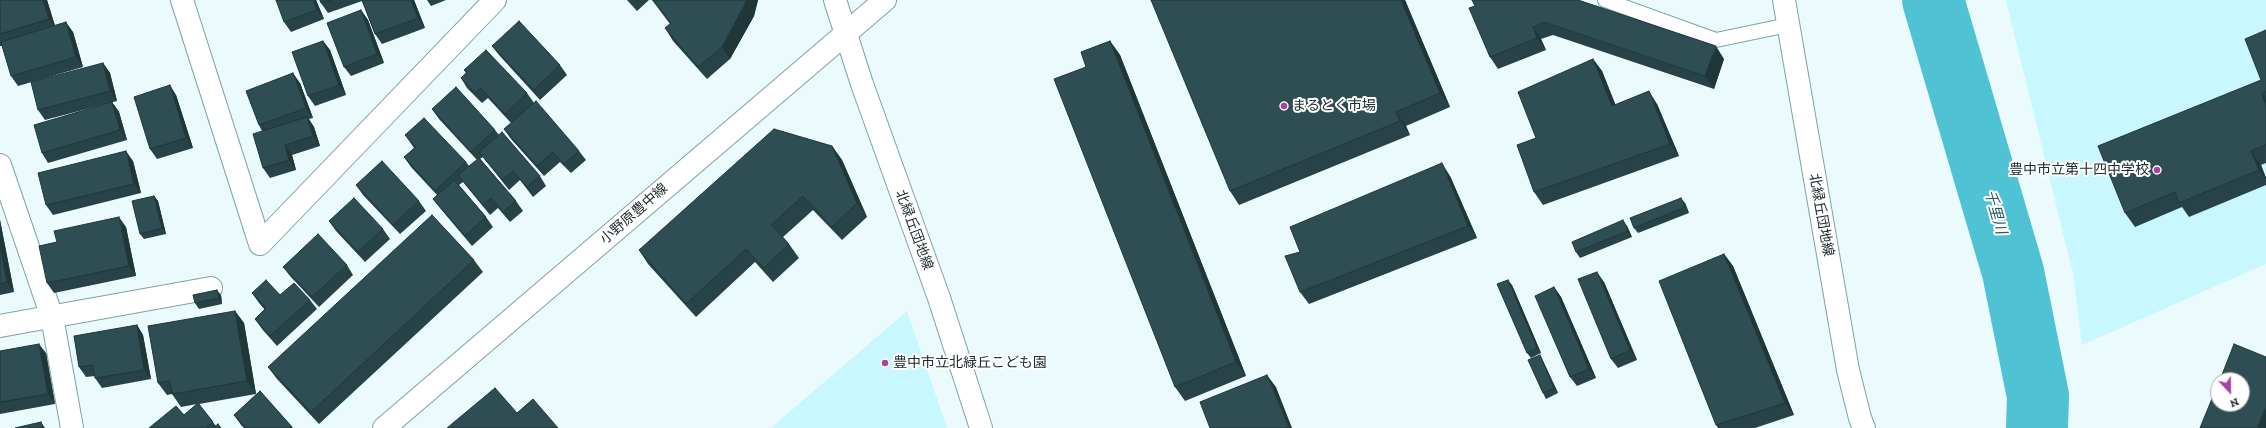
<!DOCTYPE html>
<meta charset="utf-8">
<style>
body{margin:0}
#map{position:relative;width:2266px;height:428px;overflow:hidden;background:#ebfafc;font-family:"Zilla Slab",serif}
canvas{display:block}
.north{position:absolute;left:2210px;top:372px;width:40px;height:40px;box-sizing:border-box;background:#fff;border:1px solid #a6abac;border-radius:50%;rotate:158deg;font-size:11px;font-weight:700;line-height:16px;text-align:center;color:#202e30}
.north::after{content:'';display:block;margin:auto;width:14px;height:18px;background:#a841a5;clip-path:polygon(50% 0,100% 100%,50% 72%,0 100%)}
</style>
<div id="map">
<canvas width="2266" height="428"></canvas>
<div class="north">N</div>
</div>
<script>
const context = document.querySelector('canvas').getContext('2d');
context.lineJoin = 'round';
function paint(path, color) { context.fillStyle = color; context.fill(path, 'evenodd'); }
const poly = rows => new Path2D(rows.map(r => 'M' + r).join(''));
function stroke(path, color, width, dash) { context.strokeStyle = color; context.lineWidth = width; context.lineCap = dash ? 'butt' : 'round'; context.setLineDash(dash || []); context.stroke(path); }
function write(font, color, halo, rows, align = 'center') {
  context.font = font + ' "Zilla Slab","Noto Sans JP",serif'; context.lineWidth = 4; context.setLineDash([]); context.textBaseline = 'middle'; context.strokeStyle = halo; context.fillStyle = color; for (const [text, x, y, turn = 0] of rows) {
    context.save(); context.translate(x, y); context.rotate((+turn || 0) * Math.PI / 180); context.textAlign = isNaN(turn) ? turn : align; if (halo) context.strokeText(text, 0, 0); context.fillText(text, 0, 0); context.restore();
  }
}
const built = poly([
 [2006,0,2266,0,2266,264,2082,345,2073,274],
 [907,311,947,428,771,428]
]);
const river = poly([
 [1933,0,2013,272,2038,396,2037,428]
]);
const service = poly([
 [1605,0,1716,40,1788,25]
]);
const minor = poly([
 [182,0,260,244,495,0],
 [0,165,52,317,72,428],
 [0,326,211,288]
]);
const tertiary = poly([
 [835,0,862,84,939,298,981,428],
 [1784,0,1848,370,1860,418,1864,428],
 [384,428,885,0]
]);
const wall = poly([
 [0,0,47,0,55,26,73,32,83,67,18,86,11,76,2,46,0,46],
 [316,0,324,19,291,32,284,22],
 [320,0,414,0,425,28,382,44,375,34,362,1,328,13,321,3],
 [427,0,446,0,431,6],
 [627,0,649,0,637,11],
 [652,0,758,0,754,16,730,59,707,79,673,41,665,28,670,24],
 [1405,0,1450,107,1406,126,1410,135,1239,205,1230,191],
 [1475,6,1724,59,1714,89,1553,35,1541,39,1546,50,1498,69,1490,57],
 [361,10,368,20,384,63,351,76,344,67],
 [2266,30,2266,163,2261,165,2266,178,2266,185,2189,217,2182,207,2135,227,2125,213,2261,80],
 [323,41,330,50,346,95,315,106,308,96],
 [1110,41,1120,55,1246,376,1185,401,1175,387,1086,67],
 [492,46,560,65,567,75,540,100,499,55],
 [1593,59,1602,71,1615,105,1657,104,1679,156,1543,205,1534,192,1536,138],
 [103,63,110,73,117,101,45,120,38,110],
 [464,70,527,93,534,103,579,151,586,160,571,173,560,162,544,176,511,139,504,129,511,123,488,98,482,103,467,88,461,78,466,73],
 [300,83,313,118,309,119,314,127,320,146,292,155,296,170,270,178,263,168,262,131,259,125],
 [176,95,193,148,157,159,150,149],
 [112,102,119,112,127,140,48,163,42,153],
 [432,109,495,130,499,135,540,176,546,186,533,197,520,180,509,190,483,157,480,159,516,201,523,211,510,222,498,208,490,215,463,182,459,185,486,217,493,227,472,246,440,208,433,199,437,195,411,167,404,157,414,148,405,135,466,162,469,166,477,160,439,119],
 [832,146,842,160,867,217,842,240,813,210,783,237,789,244,799,258,773,282,755,262,696,317,648,264,639,250],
 [133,161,141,193,53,215,46,205],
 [1450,176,1477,238,1309,304,1300,292,1300,252],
 [356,185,419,201,426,211,400,234,363,195],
 [154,196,158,201,166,234,144,239,140,234],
 [1685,203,1689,213,1638,233,1634,228],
 [0,220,14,292,0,295],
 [329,221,383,229,390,239,365,262,336,231],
 [1627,226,1632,237,1580,258,1576,252],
 [126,227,136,276,54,293,47,283,57,242],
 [1724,254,1733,266,1794,415,1755,428,1718,428,1716,425],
 [474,260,483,272,319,424,277,379,268,367],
 [347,265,353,275,319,307,290,276,283,267],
 [1604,282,1637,360,1618,368,1611,359],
 [1512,285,1541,353,1531,358,1527,353],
 [1554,287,1561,297,1596,378,1577,386,1570,377],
 [252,293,280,295,310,300,317,309,277,346,262,329,255,319,265,310,259,303],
 [221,295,222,304,199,309,195,303],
 [235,311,244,323,256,394,199,404,216,426,221,428,149,428,184,415,197,404,181,407,172,394,167,395,158,383],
 [137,325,143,335,151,379,102,388,95,378,95,376,86,377,79,367],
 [0,351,46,353,55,404,0,414],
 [1540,355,1543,361,1558,393,1546,399,1543,393],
 [260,391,293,428,244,428,241,425,234,415]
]);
const shadedWall = poly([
 [43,0,47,0,56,29,49,19],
 [313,0,316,0,324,19,317,10],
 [411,0,414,0,425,28,418,18],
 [746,0,758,0,754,16,730,59,722,47],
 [1401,0,1405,0,1450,107,1440,93],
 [361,10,368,20,384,63,377,54],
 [66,22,73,32,83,67,76,57],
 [1533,27,1541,39,1546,50,1537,38],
 [323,41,330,50,346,95,339,85],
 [1110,41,1120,55,1246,376,1236,362],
 [1716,46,1724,59,1714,89,1705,76],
 [1593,59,1602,71,1621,118,1612,106],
 [103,63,110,73,117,101,110,91],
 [293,73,300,83,313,118,306,108],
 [170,85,176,95,193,148,186,138],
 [1649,91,1657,104,1679,156,1670,144],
 [2262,94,2266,100,2266,105],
 [112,102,119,112,127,140,120,130],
 [1396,112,1406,126,1410,135,1400,121],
 [307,117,314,127,320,146,313,136],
 [285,145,292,155,296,170,289,160],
 [832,146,842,160,867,217,857,203],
 [126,151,133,161,141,193,134,184],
 [2251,151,2261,165,2266,178,2266,180,2259,170],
 [1442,163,1450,176,1477,238,1468,226],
 [154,196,158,201,166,234,162,228],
 [1681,198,1685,203,1689,213,1685,207],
 [119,217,126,227,136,276,129,266],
 [0,220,14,292,7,282,0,244],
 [1623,220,1627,226,1632,237,1628,231],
 [1724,254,1733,266,1794,415,1785,403],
 [1597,272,1604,282,1637,360,1630,350],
 [1508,280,1512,285,1541,353,1537,348],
 [1554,287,1561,297,1596,378,1589,369],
 [217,290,221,295,222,304,219,298],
 [235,311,244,323,256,394,247,381],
 [137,325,143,335,151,379,144,370],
 [39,344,46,353,55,404,48,394],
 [1540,355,1543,361,1558,393,1554,388],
 [1267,375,1276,387,1292,428,1289,428],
 [2266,407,2266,428,2257,428],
 [41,422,45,428,43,428]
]);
const building = poly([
 [0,0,43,0,49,19,0,34,0,0],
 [276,0,313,0,317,10,284,22,276,0],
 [320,0,331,0,321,3,320,0],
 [362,0,411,0,418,18,375,34,362,0],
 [653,0,746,0,745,4,722,47,698,67,665,28,671,23,653,0],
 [1151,0,1401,0,1440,93,1396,112,1400,121,1230,191,1151,0],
 [1472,0,1578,0,1716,46,1705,76,1544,22,1533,27,1537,38,1490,57,1469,8,1475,6,1472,0],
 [361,10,377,54,344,67,327,23,361,10],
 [519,21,560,65,534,90,492,46,519,21],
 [66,22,76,57,11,76,1,42,66,22],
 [2266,30,2266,92,2262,94,2266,105,2266,145,2251,151,2259,170,2179,203,2175,192,2125,213,2098,146,2261,80,2245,39,2266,30],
 [323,41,339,85,308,96,292,52,323,41],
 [1110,41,1236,362,1175,387,1054,79,1086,67,1081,52,1110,41],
 [486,50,527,93,505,114,481,88,475,93,461,78,467,72,464,70,486,50],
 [1593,59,1612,106,1649,91,1670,144,1534,192,1517,145,1536,138,1518,92,1593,59],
 [103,63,110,91,38,110,31,82,103,63],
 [293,73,306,108,259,125,246,91,293,73],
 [170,85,186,138,150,149,134,97,170,85],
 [456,87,495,130,471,152,432,109,456,87],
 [536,101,579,151,564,164,553,152,537,166,504,129,536,101],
 [112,102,120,130,42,153,34,125,112,102],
 [307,117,313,136,285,145,289,160,263,168,253,134,307,117],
 [424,118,466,162,435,191,404,157,416,147,405,135,424,118],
 [774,129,832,146,857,203,832,227,803,196,771,225,789,244,764,268,746,249,686,304,639,250,774,129],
 [502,132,540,176,527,187,513,171,502,180,479,152,502,132],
 [126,151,134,184,46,205,38,173,126,151],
 [479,158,516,201,503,212,491,198,483,205,458,175,479,158],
 [382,161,419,201,393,225,356,185,382,161],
 [1442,163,1468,226,1300,292,1285,256,1300,252,1290,227,1442,163],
 [454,180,486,217,465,236,433,199,454,180],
 [154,196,162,228,140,234,132,201,154,196],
 [354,198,383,229,358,252,329,221,354,198],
 [1681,198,1685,207,1634,228,1630,218,1681,198],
 [432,215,474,260,311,412,268,367,432,215],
 [119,217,129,266,47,283,39,246,57,242,54,231,119,217],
 [1623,220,1628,231,1576,252,1572,242,1623,220],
 [318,234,347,265,312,297,283,267,318,234],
 [0,244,7,282,0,284,0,244],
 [1724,254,1785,403,1716,425,1659,281,1724,254],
 [1597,272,1630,350,1611,359,1578,279,1597,272],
 [266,280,280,295,294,283,310,300,270,336,255,319,266,308,252,293,266,280],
 [1508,280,1537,348,1527,353,1497,284,1508,280],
 [1554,287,1589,369,1570,377,1535,296,1554,287],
 [217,290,219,298,195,303,193,295,217,290],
 [235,311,247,381,172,394,170,381,158,383,148,326,235,311],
 [137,325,144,370,95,378,93,365,79,367,74,336,137,325],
 [39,344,48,394,0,402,0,351,39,344],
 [2234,344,2266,357,2266,407,2257,428,2200,428,2218,384,2218,404,2242,404,2242,380,2220,380,2234,344],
 [1540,355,1554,388,1543,393,1528,360,1540,355],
 [1267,375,1289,428,1210,428,1200,402,1267,375],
 [495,388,517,413,533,399,558,428,447,428,495,388],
 [260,391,292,427,291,428,246,428,234,415,260,391],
 [198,403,213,422,205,428,149,428,176,406,184,415,198,403],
 [41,422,43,428,15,428,41,422],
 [218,424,221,428,213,428,218,424]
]);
const markers = [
 [1284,106,4,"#a841a5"],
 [2157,170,4,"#a841a5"],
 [885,363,4,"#a841a5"]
];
const poiNames = [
 ["まるとく市場",1292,106],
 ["豊中市立第十四中学校",2149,170,"right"],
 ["豊中市立北緑丘こども園",893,363]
];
const streetNames = [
 ["小野原豊中線",634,214,-41],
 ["北緑丘団地線",1821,215,80],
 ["北緑丘団地線",914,230,70]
];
const waterNames = [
 ["千里川",1995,212,74]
];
paint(built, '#c8f7ff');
stroke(river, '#4fc3d4', 62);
stroke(service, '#7fa2a7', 16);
stroke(minor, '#7fa2a7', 24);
stroke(tertiary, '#7fa2a7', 24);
stroke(service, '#fff', 14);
stroke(minor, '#fff', 22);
stroke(tertiary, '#fff', 22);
paint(wall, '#284347');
paint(shadedWall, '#20373a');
paint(building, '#2e4e53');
stroke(building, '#20373a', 1);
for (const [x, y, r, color] of markers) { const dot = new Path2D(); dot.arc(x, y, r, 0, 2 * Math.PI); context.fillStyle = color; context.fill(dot); stroke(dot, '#fff', 1.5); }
write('14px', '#202e30', '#fff', poiNames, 'left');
write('14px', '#202e30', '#fff', streetNames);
write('italic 15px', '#2a5b63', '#fff', waterNames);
</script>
